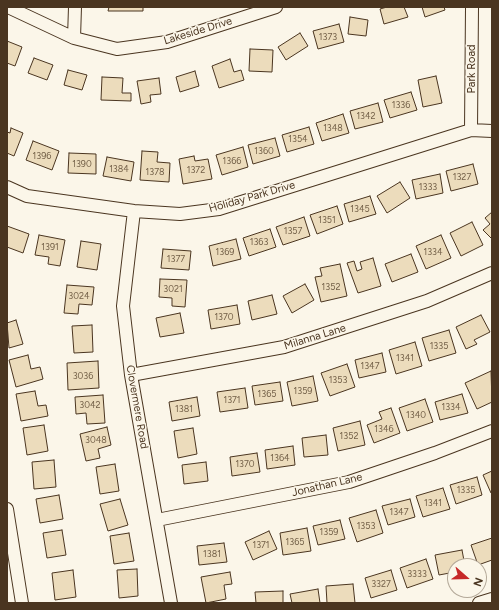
<!DOCTYPE html>
<style>
body{margin:0}
#map{position:relative;width:499px;height:610px;overflow:hidden;background:#fbf6e9;font-family:Figtree,sans-serif}
canvas{display:block}
.frame{position:absolute;inset:0;border:8px solid #4a3520;pointer-events:none}
.north{position:absolute;left:447px;top:558px;width:40px;height:40px;box-sizing:border-box;background:#fbf6e9;border:1px solid #b4a999;border-radius:50%;rotate:110deg;font-size:11px;font-weight:700;line-height:16px;text-align:center;color:#4a3520}
.north::after{content:'';display:block;margin:auto;width:14px;height:18px;background:#c62828;clip-path:polygon(50% 0,100% 100%,50% 72%,0 100%)}
</style>
<div id="map">
<canvas width="499" height="610"></canvas>
<div class="frame"></div>
<div class="north">N</div>
</div>
<script>
const context = document.querySelector('canvas').getContext('2d');
context.lineJoin = 'round';
function paint(path, color) { context.fillStyle = color; context.fill(path, 'evenodd'); }
const poly = rows => new Path2D(rows.map(r => 'M' + r).join(''));
function stroke(path, color, width, dash) { context.strokeStyle = color; context.lineWidth = width; context.lineCap = dash ? 'butt' : 'round'; context.setLineDash(dash || []); context.stroke(path); }
function write(font, color, halo, rows, align = 'center') {
  context.font = font + ' Figtree,sans-serif'; context.lineWidth = 3; context.setLineDash([]); context.textBaseline = 'middle'; context.strokeStyle = halo; context.fillStyle = color; for (const [text, x, y, turn = 0] of rows) {
    context.save(); context.translate(x, y); context.rotate((+turn || 0) * Math.PI / 180); context.textAlign = isNaN(turn) ? turn : align; if (halo) context.strokeText(text, 0, 0); context.fillText(text, 0, 0); context.restore();
  }
}
const building = poly([
 [109,7,143,7,143,11,108,11,109,7],
 [387,7,404,7,408,17,384,24,380,9,387,7],
 [422,7,444,7,445,10,425,17,422,7],
 [350,17,368,20,366,36,348,34,350,17],
 [339,24,344,42,318,49,313,31,339,24],
 [300,33,308,46,286,60,278,47,300,33],
 [7,41,22,47,15,66,7,63,7,41],
 [250,49,273,50,272,72,249,71,250,49],
 [34,58,53,65,47,80,28,73,34,58],
 [230,59,234,72,241,70,244,80,219,88,212,66,230,59],
 [68,70,87,75,82,90,64,85,68,70],
 [195,71,199,86,180,92,176,77,195,71],
 [436,76,442,103,423,107,418,80,436,76],
 [102,77,123,78,122,93,131,93,131,101,101,100,102,77],
 [159,78,161,94,150,95,151,102,141,104,137,81,159,78],
 [411,92,417,110,390,118,384,100,411,92],
 [378,103,383,122,355,129,350,111,378,103],
 [343,114,349,133,322,141,316,123,343,114],
 [309,127,314,144,287,152,282,135,309,127],
 [11,128,23,133,14,156,7,153,7,132,10,133,11,128],
 [275,138,280,156,253,164,248,145,275,138],
 [33,141,59,151,52,170,26,160,33,141],
 [243,147,248,167,222,175,216,155,243,147],
 [142,151,158,152,157,162,170,163,169,182,140,180,142,151],
 [69,153,96,154,96,174,68,173,69,153],
 [194,156,195,161,208,159,212,179,183,184,179,159,194,156],
 [107,157,134,162,131,181,103,176,107,157],
 [473,164,478,184,451,191,446,171,473,164],
 [440,174,443,193,416,199,412,180,440,174],
 [400,182,410,198,387,213,377,196,400,182],
 [370,196,376,214,349,222,344,204,370,196],
 [337,206,343,224,317,234,310,215,337,206],
 [492,212,492,239,483,230,490,224,485,218,492,212],
 [304,217,310,236,283,245,276,227,304,217],
 [472,222,483,245,461,256,450,233,472,222],
 [7,226,29,234,23,253,7,247,7,226],
 [270,229,276,247,249,256,243,238,270,229],
 [39,235,65,240,60,266,48,264,49,257,35,255,39,235],
 [441,235,451,258,426,269,416,246,441,235],
 [236,239,241,259,213,266,209,246,236,239],
 [81,241,101,244,97,270,77,267,81,241],
 [163,249,191,251,189,270,161,268,163,249],
 [411,254,418,272,392,282,385,264,411,254],
 [373,258,381,286,358,293,347,263,354,261,357,271,362,269,360,262,373,258],
 [340,264,347,296,321,302,315,277,322,276,320,268,340,264],
 [160,279,187,280,185,307,172,306,172,298,159,297,160,279],
 [305,284,314,300,292,313,283,296,305,284],
 [67,285,94,287,92,305,79,304,78,314,64,313,67,285],
 [272,295,277,314,252,320,248,301,272,295],
 [237,305,240,324,211,329,208,310,237,305],
 [180,313,184,333,160,337,156,318,180,313],
 [481,315,490,332,474,340,477,344,466,349,456,327,481,315],
 [16,320,23,344,9,348,7,323,16,320],
 [92,325,93,352,74,353,72,326,92,325],
 [449,330,456,353,429,361,422,338,449,330],
 [415,342,422,366,396,374,389,350,415,342],
 [382,353,386,372,359,378,355,360,382,353],
 [28,355,31,369,40,367,43,379,16,387,9,360,28,355],
 [98,361,99,388,68,390,67,363,98,361],
 [347,364,355,387,330,396,321,373,347,364],
 [491,371,492,402,477,409,465,383,491,371],
 [313,376,318,401,292,406,287,382,313,376],
 [280,382,283,401,255,405,252,386,280,382],
 [245,388,248,408,220,412,217,392,245,388],
 [35,391,38,406,46,405,48,416,21,421,16,394,35,391],
 [462,394,468,413,440,420,435,402,462,394],
 [103,395,105,423,87,424,86,413,76,414,75,397,103,395],
 [197,397,200,416,172,421,169,402,197,397],
 [425,399,433,422,407,431,399,408,425,399],
 [391,408,400,433,374,443,367,425,382,419,379,412,391,408],
 [360,421,365,445,338,451,333,428,360,421],
 [44,425,48,451,27,455,23,428,44,425],
 [107,427,111,445,98,449,100,458,86,461,80,434,107,427],
 [193,428,197,454,178,458,174,431,193,428],
 [326,435,328,455,304,457,302,438,326,435],
 [293,446,295,465,267,469,265,450,293,446],
 [257,453,260,472,232,476,230,457,257,453],
 [54,460,56,487,34,489,32,462,54,460],
 [206,462,208,481,184,484,182,465,206,462],
 [115,464,119,491,100,494,96,467,115,464],
 [492,471,492,493,491,493,483,475,492,471],
 [477,477,482,495,456,504,450,485,477,477],
 [443,488,450,509,423,517,416,496,443,488],
 [59,495,63,519,40,523,36,499,59,495],
 [120,499,128,525,108,531,100,504,120,499],
 [410,499,415,517,388,525,382,506,410,499],
 [376,510,383,533,357,542,349,518,376,510],
 [340,520,345,539,318,545,313,526,340,520],
 [307,528,311,551,283,555,280,533,307,528],
 [62,530,66,555,47,558,43,533,62,530],
 [269,531,277,549,253,560,245,542,269,531],
 [129,533,134,561,114,564,110,536,129,533],
 [492,538,492,560,478,565,471,545,492,538],
 [224,543,227,562,199,565,197,546,224,543],
 [462,550,465,566,455,566,455,572,439,575,435,555,462,550],
 [426,559,433,579,407,588,400,568,426,559],
 [137,569,138,596,119,598,117,570,137,569],
 [73,570,76,597,55,600,52,573,73,570],
 [391,570,397,590,371,598,365,578,391,570],
 [230,572,232,584,224,585,226,599,206,603,201,577,230,572],
 [353,584,355,603,327,603,326,586,353,584],
 [318,589,320,603,292,603,290,594,318,589],
 [283,591,283,603,256,603,255,592,283,591]
]);
const street = poly([
 [8,7,74,38,117,49,167,42,276,7],
 [74,38,75,7],
 [471,130,472,7],
 [7,187,27,196,134,211,180,214,219,209,471,130,492,131],
 [134,211,123,306,131,375,171,603],
 [131,375,284,347,427,301,492,273],
 [7,509,22,603],
 [157,520,349,482,435,453,492,431],
 [479,603,492,599]
]);
const numberNames = [
 ["1373",328,37],
 ["1336",401,105],
 ["1342",366,116],
 ["1348",333,128],
 ["1354",298,139],
 ["1360",264,151],
 ["1396",42,156],
 ["1366",232,161],
 ["1390",82,164],
 ["1384",119,169],
 ["1372",196,170],
 ["1378",155,172],
 ["1327",462,177],
 ["1333",428,187],
 ["1345",360,209],
 ["1351",327,220],
 ["1357",293,231],
 ["1363",259,242],
 ["1391",50,247],
 ["1369",225,252],
 ["1334",433,252],
 ["1377",176,259],
 ["1352",331,287],
 ["3021",173,289],
 ["3024",79,296],
 ["1370",224,317],
 ["1335",439,346],
 ["1341",405,358],
 ["1347",370,366],
 ["3036",83,376],
 ["1353",338,380],
 ["1359",303,391],
 ["1365",267,394],
 ["1371",232,400],
 ["3042",90,405],
 ["1334",451,407],
 ["1381",184,409],
 ["1340",416,415],
 ["1346",384,429],
 ["1352",349,436],
 ["3048",96,440],
 ["1364",280,458],
 ["1370",245,464],
 ["1335",466,490],
 ["1341",433,503],
 ["1347",399,512],
 ["1353",366,526],
 ["1359",329,532],
 ["1365",295,542],
 ["1371",261,545],
 ["1381",212,554],
 ["3333",417,574],
 ["3327",381,584]
];
const streetNames = [
 ["Lakeside Drive",198,31,-17],
 ["Park Road",472,69,-90],
 ["Holiday Park Drive",252,197,-16],
 ["Milanna Lane",315,337,-17],
 ["Clovermere Road",137,407,80],
 ["Jonathan Lane",327,485,-13]
];
paint(building, '#ecdcbc');
stroke(building, '#4a3520', 1);
stroke(street, '#4a3520', 14);
stroke(street, '#fbf6e9', 12);
write('9px', '#725f47', null, numberNames);
write('11px', '#4a3520', '#fbf6e9', streetNames);
</script>
